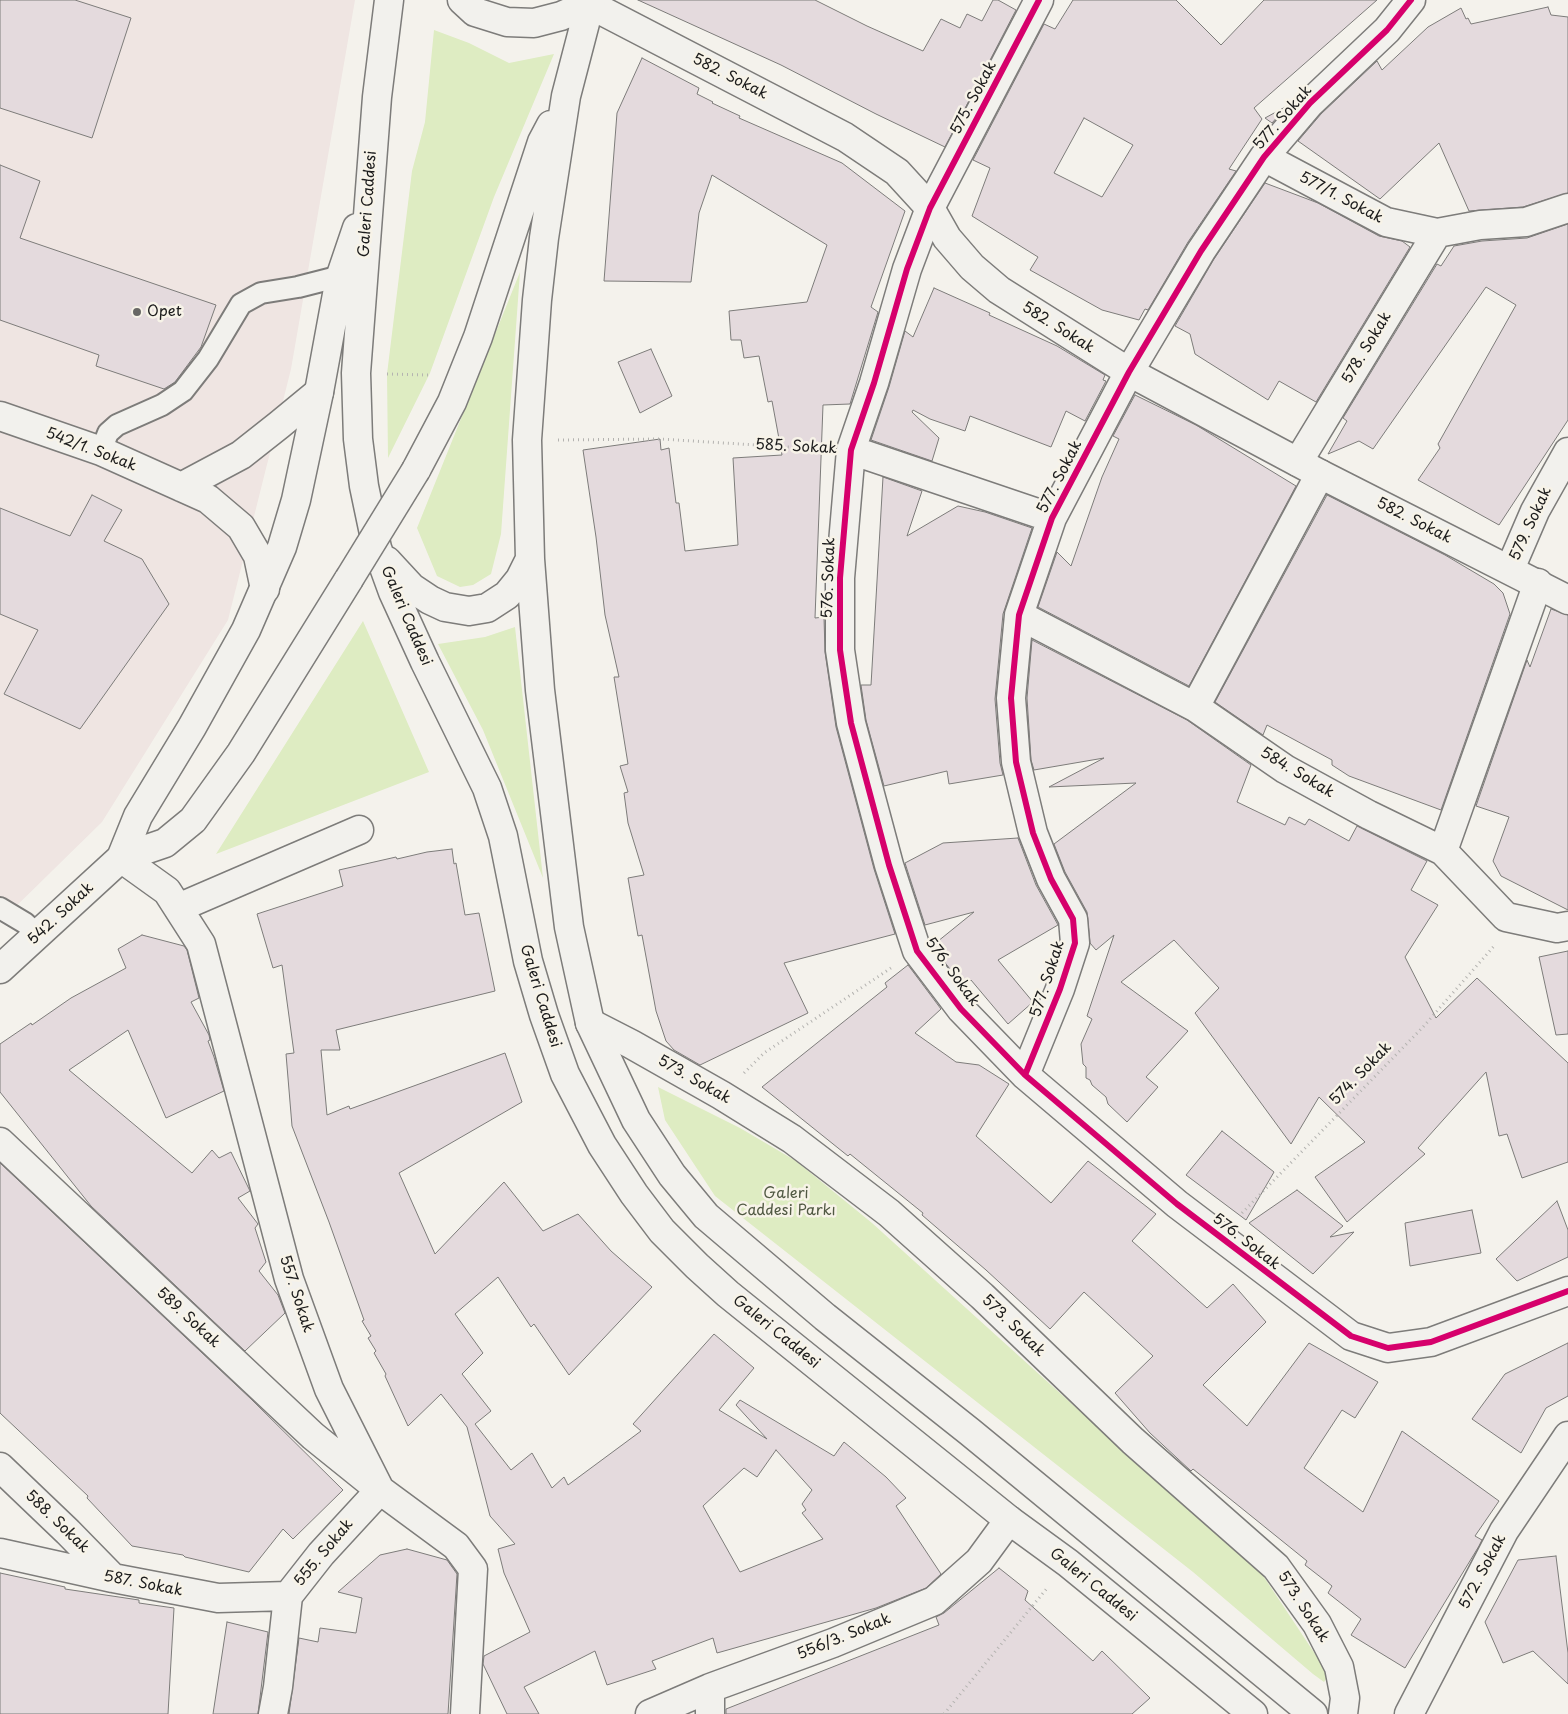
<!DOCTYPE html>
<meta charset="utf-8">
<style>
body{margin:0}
canvas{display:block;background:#f4f2ec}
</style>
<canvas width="1568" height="1714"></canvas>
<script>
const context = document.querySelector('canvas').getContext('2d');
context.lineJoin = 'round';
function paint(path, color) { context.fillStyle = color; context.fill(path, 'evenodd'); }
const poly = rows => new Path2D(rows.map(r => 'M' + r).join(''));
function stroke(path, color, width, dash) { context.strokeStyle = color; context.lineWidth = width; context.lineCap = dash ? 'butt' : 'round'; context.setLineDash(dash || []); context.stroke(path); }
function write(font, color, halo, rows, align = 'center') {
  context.font = font + ' "Playpen Sans",sans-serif'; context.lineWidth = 5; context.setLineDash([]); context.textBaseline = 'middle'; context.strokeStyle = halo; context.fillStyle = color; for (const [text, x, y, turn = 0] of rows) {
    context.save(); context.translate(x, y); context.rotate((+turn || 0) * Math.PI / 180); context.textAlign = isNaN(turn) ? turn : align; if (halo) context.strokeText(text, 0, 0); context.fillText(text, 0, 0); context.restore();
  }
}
const built = poly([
 [0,0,355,0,291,369,228,620,102,822,0,922]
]);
const green = poly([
 [434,30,469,43,509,63,554,54,494,197,430,373,388,458,387,374,412,171,425,122],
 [520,272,501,534,491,574,473,585,460,587,437,576,417,528],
 [363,621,429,772,216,854],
 [515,627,543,878,483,730,438,644,485,637],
 [658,1087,740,1128,796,1161,872,1223,1114,1442,1260,1571,1329,1675,1324,1682,1313,1674,1193,1572,715,1196,665,1120]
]);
const building = poly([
 [0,0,75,0,131,18,92,138,0,108,0,0],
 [638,0,815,0,867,26,923,51,941,19,960,28,967,14,982,21,993,0,998,0,1016,10,945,147,876,114,781,65,638,0],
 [1073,0,1176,0,1221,45,1264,0,1377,0,1254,108,1262,119,1229,169,1236,171,1188,242,1148,310,1145,309,1139,320,1102,310,1030,270,1038,257,972,216,990,168,973,160,1044,24,1055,29,1073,0],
 [1084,118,1133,145,1102,197,1054,173,1084,118],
 [1548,7,1551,15,1568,17,1568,193,1523,207,1469,211,1439,143,1380,199,1298,141,1321,114,1377,61,1382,70,1428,27,1461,8,1466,19,1468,18,1471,24,1548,7],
 [642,58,699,88,697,94,713,102,712,103,740,116,739,118,842,163,905,211,871,307,878,312,850,404,823,405,815,618,824,617,825,652,836,727,874,869,895,934,784,963,808,1013,700,1065,674,1050,666,1041,656,1011,642,935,638,936,628,878,644,875,628,823,624,793,628,792,620,766,628,764,614,677,619,677,605,615,596,537,583,450,660,439,661,450,669,448,676,503,679,503,685,551,738,545,733,458,782,455,772,401,768,402,759,356,744,358,741,340,731,340,729,311,807,302,827,245,712,175,699,213,691,282,604,281,617,113,642,58],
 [1287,106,1272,123,1265,118,1287,106],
 [0,165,40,181,20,238,216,305,201,347,175,382,164,389,96,366,99,355,0,320,0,165],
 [1265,183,1318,203,1379,236,1402,241,1410,247,1316,402,1279,381,1268,400,1195,354,1190,334,1175,326,1214,259,1265,183],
 [1568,224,1568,420,1499,525,1418,480,1440,448,1438,444,1516,305,1486,287,1373,449,1359,441,1328,454,1347,421,1343,418,1437,264,1441,266,1454,246,1482,241,1527,238,1568,224],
 [934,288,990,313,989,315,1057,346,1105,375,1103,380,1106,381,1085,421,1066,411,1051,447,970,416,965,431,930,419,913,410,912,412,939,438,932,461,871,440,889,387,905,331,913,337,934,288],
 [651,349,672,396,640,413,618,362,651,349],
 [1135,395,1196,425,1296,486,1189,686,1038,607,1057,552,1071,566,1102,477,1119,439,1113,436,1135,395],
 [883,477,922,491,907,536,958,506,985,512,1032,528,1003,614,995,699,1000,763,1003,775,949,784,947,771,884,786,866,720,861,685,871,685,883,477],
 [92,495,122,510,104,541,142,559,169,604,80,729,4,694,38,630,0,614,0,508,70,536,92,495],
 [1327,495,1445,555,1494,584,1503,593,1510,614,1441,810,1349,776,1332,765,1332,760,1267,725,1263,735,1215,702,1327,495],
 [1551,609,1568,615,1568,910,1501,876,1493,861,1509,817,1476,806,1527,660,1530,667,1551,609],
 [1032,640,1187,720,1251,765,1237,802,1285,825,1289,817,1305,825,1309,819,1349,841,1357,826,1427,861,1411,890,1438,905,1405,957,1436,1018,1477,978,1568,1063,1568,1162,1522,1178,1507,1134,1499,1136,1486,1072,1418,1148,1425,1154,1347,1222,1315,1177,1365,1142,1319,1097,1291,1144,1195,1013,1219,988,1174,940,1121,982,1188,1031,1146,1077,1158,1087,1127,1122,1108,1104,1106,1097,1092,1085,1090,1080,1086,1078,1086,1067,1083,1064,1081,1044,1092,1019,1087,1016,1114,935,1096,950,1090,943,1087,912,1065,872,1054,844,1136,783,1049,787,1104,758,1034,770,1031,760,1027,698,1032,640],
 [1018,838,1036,885,1058,925,998,960,1033,1002,1008,1024,971,980,964,987,932,946,974,912,925,925,905,863,943,843,1018,838],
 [452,849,454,864,456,863,465,915,479,913,495,991,336,1030,340,1050,321,1050,327,1115,349,1106,350,1109,505,1053,522,1102,399,1173,435,1254,504,1182,543,1231,578,1214,611,1251,652,1287,569,1375,534,1324,531,1327,498,1277,455,1314,483,1353,462,1374,491,1411,475,1424,511,1470,532,1453,552,1488,564,1477,568,1485,641,1431,633,1424,714,1334,754,1368,719,1410,767,1439,736,1405,740,1400,834,1456,844,1442,886,1477,906,1498,896,1506,941,1574,926,1588,876,1608,717,1653,713,1638,652,1661,656,1669,607,1685,595,1651,524,1687,539,1714,507,1714,483,1664,484,1656,530,1632,504,1573,498,1549,515,1544,490,1516,467,1427,441,1394,408,1426,385,1376,386,1374,374,1353,376,1351,368,1338,371,1336,362,1321,364,1320,329,1222,292,1126,286,1054,294,1053,282,965,273,968,257,914,343,886,339,870,396,857,397,859,427,852,452,849],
 [776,1450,812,1490,802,1504,806,1510,802,1513,823,1539,740,1572,703,1506,744,1468,757,1477,776,1450],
 [142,935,184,946,187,950,199,998,191,1002,209,1035,210,1040,208,1041,214,1057,224,1091,166,1118,128,1030,69,1070,192,1173,212,1150,219,1158,231,1152,250,1191,238,1198,258,1224,255,1228,266,1262,259,1271,278,1295,285,1313,245,1351,91,1206,0,1092,0,1044,31,1023,32,1025,71,998,126,968,118,949,142,935],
 [1568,951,1568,1034,1556,1035,1539,957,1568,951],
 [908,965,941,1009,915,1033,956,1062,979,1065,1009,1084,976,1136,1051,1203,1088,1161,1156,1214,1132,1241,1207,1308,1233,1284,1266,1322,1203,1385,1247,1426,1309,1343,1378,1382,1355,1418,1342,1410,1304,1468,1363,1512,1402,1431,1499,1501,1475,1536,1482,1540,1479,1546,1405,1668,1351,1635,1361,1619,1328,1593,1332,1586,1305,1565,1307,1561,1193,1469,1191,1471,1150,1433,1115,1393,1153,1356,1084,1292,1050,1329,986,1270,922,1215,923,1213,850,1154,848,1156,762,1087,887,987,885,983,908,965],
 [1222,1131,1274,1172,1246,1220,1186,1175,1222,1131],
 [0,1163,251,1399,343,1490,293,1539,283,1529,249,1572,185,1557,183,1555,132,1546,87,1498,88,1496,0,1413,0,1163],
 [1297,1190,1343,1226,1330,1237,1354,1232,1313,1274,1249,1223,1297,1190],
 [1557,1201,1568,1230,1568,1257,1517,1281,1496,1259,1557,1201],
 [1472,1210,1481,1253,1410,1266,1405,1223,1472,1210],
 [1568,1343,1568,1396,1546,1408,1521,1453,1472,1419,1505,1374,1568,1343],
 [407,1549,447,1560,457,1574,448,1714,289,1714,299,1638,318,1642,320,1628,356,1633,362,1598,338,1592,380,1555,407,1549],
 [1556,1556,1568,1653,1568,1684,1533,1651,1503,1663,1485,1622,1518,1560,1556,1556],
 [999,1568,1028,1591,1025,1600,1093,1661,1102,1651,1150,1698,1132,1714,726,1714,726,1709,939,1625,936,1617,944,1613,999,1568],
 [0,1573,65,1587,65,1589,139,1600,139,1603,174,1608,168,1714,0,1714,0,1573],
 [227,1622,268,1632,258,1714,213,1714,227,1622]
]);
const path = poly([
 [387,374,428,375],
 [558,440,661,439,819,449],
 [744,1073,764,1053,891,968],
 [1242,1213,1423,1027,1495,945],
 [944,1714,1048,1587]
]);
const lane = poly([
 [101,451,108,433,117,425,162,405,183,391,208,359,241,304,261,293,298,287,341,276],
 [0,908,25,923,38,935]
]);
const street = poly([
 [1039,0,930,208,907,269,874,383,851,450,840,578,840,650,851,723,889,865,917,951,961,1009,1025,1075,1177,1204,1351,1336,1388,1348,1431,1342,1568,1291],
 [1264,157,1386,222,1437,233,1480,225,1526,222,1568,208],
 [851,450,1052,518],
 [1298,462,1437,233],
 [1510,569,1535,511,1568,452],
 [1019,615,1195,707,1285,769,1369,815,1443,851,1506,917,1557,928,1568,926],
 [1195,707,1320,474],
 [1443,851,1538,583],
 [121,858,167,891,201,944,289,1279,329,1389,380,1490,456,1546,473,1569,465,1714],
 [178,908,359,830],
 [590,1023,631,1044,721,1095,792,1139,889,1213,982,1296,1133,1441,1276,1567,1317,1624,1339,1667,1345,1698,1343,1714],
 [1025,1075,1060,989,1075,943,1073,919,1051,879,1033,833,1016,762,1011,698,1019,615,1052,518,1129,372,1201,251,1264,157,1310,103,1387,30,1411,0],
 [0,1142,313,1436,380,1490,321,1554,288,1596,278,1687,273,1714],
 [0,1467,68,1532,113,1578],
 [0,1553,113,1578,218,1598,288,1596],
 [650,1714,710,1688,833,1643,934,1601,979,1561,1009,1520],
 [710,1714,710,1688],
 [1409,1714,1504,1531,1568,1436]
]);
const secondary = poly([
 [589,4,845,137,897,172,930,208,947,238,972,267,999,290,1129,372,1320,474,1568,600],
 [0,416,101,451,208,499,241,527,258,556,265,589],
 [181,487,241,455,279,425,319,392]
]);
const primary = poly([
 [389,0,377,97,356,373,358,439,364,486,377,548,393,592,425,662,487,788,503,836,528,961,544,1015,565,1074,602,1145,634,1194,662,1231,697,1266,728,1294,1009,1520,1068,1563,1253,1714],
 [462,0,475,12,507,22,534,23,561,16,589,4],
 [591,0,566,96,544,238,537,300,527,440,530,559,540,690,569,927,590,1023,636,1120,672,1175,706,1216,825,1317,970,1432,1313,1714],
 [416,470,452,402,478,337,542,142,551,125],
 [387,561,412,588,430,600,445,607,469,611,487,608,507,595,520,579,530,559],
 [121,858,165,843,193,820,241,753,349,579],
 [0,969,121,858,138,816,192,727,246,630,282,547,296,500,319,392,340,278,357,228]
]);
const primaryBridge = poly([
 [349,579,416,470]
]);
const cycleway = poly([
 [1039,0,930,208,907,269,874,383,851,450,840,578,840,650,851,723,889,865,917,951,961,1009,1025,1075,1177,1204,1351,1336,1388,1348,1431,1342,1568,1291],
 [1025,1075,1060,989,1075,943,1073,919,1051,879,1033,833,1016,762,1011,698,1019,615,1052,518,1129,372,1201,251,1264,157,1310,103,1387,30,1411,0]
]);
const markers = [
 [137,312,5,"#686765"]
];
const streetNames = [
 ["582. Sokak",730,77,27],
 ["575. Sokak",974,98,-62],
 ["577. Sokak",1283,118,-49],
 ["577/1. Sokak",1341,198,28],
 ["Galeri Caddesi",368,204,-86],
 ["582. Sokak",1058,328,32],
 ["578. Sokak",1367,348,-59],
 ["585. Sokak",796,447,3],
 ["542/1. Sokak",91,450,21],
 ["577. Sokak",1060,477,-63],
 ["582. Sokak",1414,521,27],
 ["579. Sokak",1531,524,-65],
 ["576. Sokak",829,578,-88],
 ["Galeri Caddesi",406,616,67],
 ["584. Sokak",1297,773,31],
 ["542. Sokak",61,914,-43],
 ["576. Sokak",952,972,54],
 ["577. Sokak",1048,979,-72],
 ["Galeri Caddesi",540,996,73],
 ["574. Sokak",1361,1074,-46],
 ["573. Sokak",694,1080,30],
 ["576. Sokak",1246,1242,38],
 ["557. Sokak",296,1294,72],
 ["589. Sokak",188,1318,43],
 ["573. Sokak",1013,1326,44],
 ["Galeri Caddesi",776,1332,39],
 ["588. Sokak",57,1522,44],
 ["555. Sokak",324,1553,-50],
 ["572. Sokak",1483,1572,-62],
 ["587. Sokak",143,1584,11],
 ["Galeri Caddesi",1093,1585,39],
 ["573. Sokak",1303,1607,57],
 ["556/3. Sokak",844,1637,-22]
];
const poiNames = [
 ["Opet",147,312]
];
const parkNames = [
 ["Galeri",786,1194],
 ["Caddesi Parkı",786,1211]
];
paint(built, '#efe5e2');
paint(green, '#deecc2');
paint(building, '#e4dadd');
stroke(building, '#7d7c7a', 1);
stroke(lane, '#7d7c7a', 24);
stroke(street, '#7d7c7a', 31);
stroke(secondary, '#7d7c7a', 31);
stroke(primary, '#7d7c7a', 31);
stroke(path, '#b4b3b0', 3, [1, 4]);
stroke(lane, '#f2f1ed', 20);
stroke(street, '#f2f1ed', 28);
stroke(secondary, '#f2f1ed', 28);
stroke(primary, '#f2f1ed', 28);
stroke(primaryBridge, '#7d7c7a', 31, []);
stroke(primaryBridge, '#f2f1ed', 28);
stroke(cycleway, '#d6006c', 6);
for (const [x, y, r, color] of markers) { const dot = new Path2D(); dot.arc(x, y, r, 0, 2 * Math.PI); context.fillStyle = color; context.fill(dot); stroke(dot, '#f7f3e8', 2); }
write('15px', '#1c1c1c', '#f7f3e8', streetNames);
write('15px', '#1c1c1c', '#f7f3e8', poiNames, 'left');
write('15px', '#515943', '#f7f3e8', parkNames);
</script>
